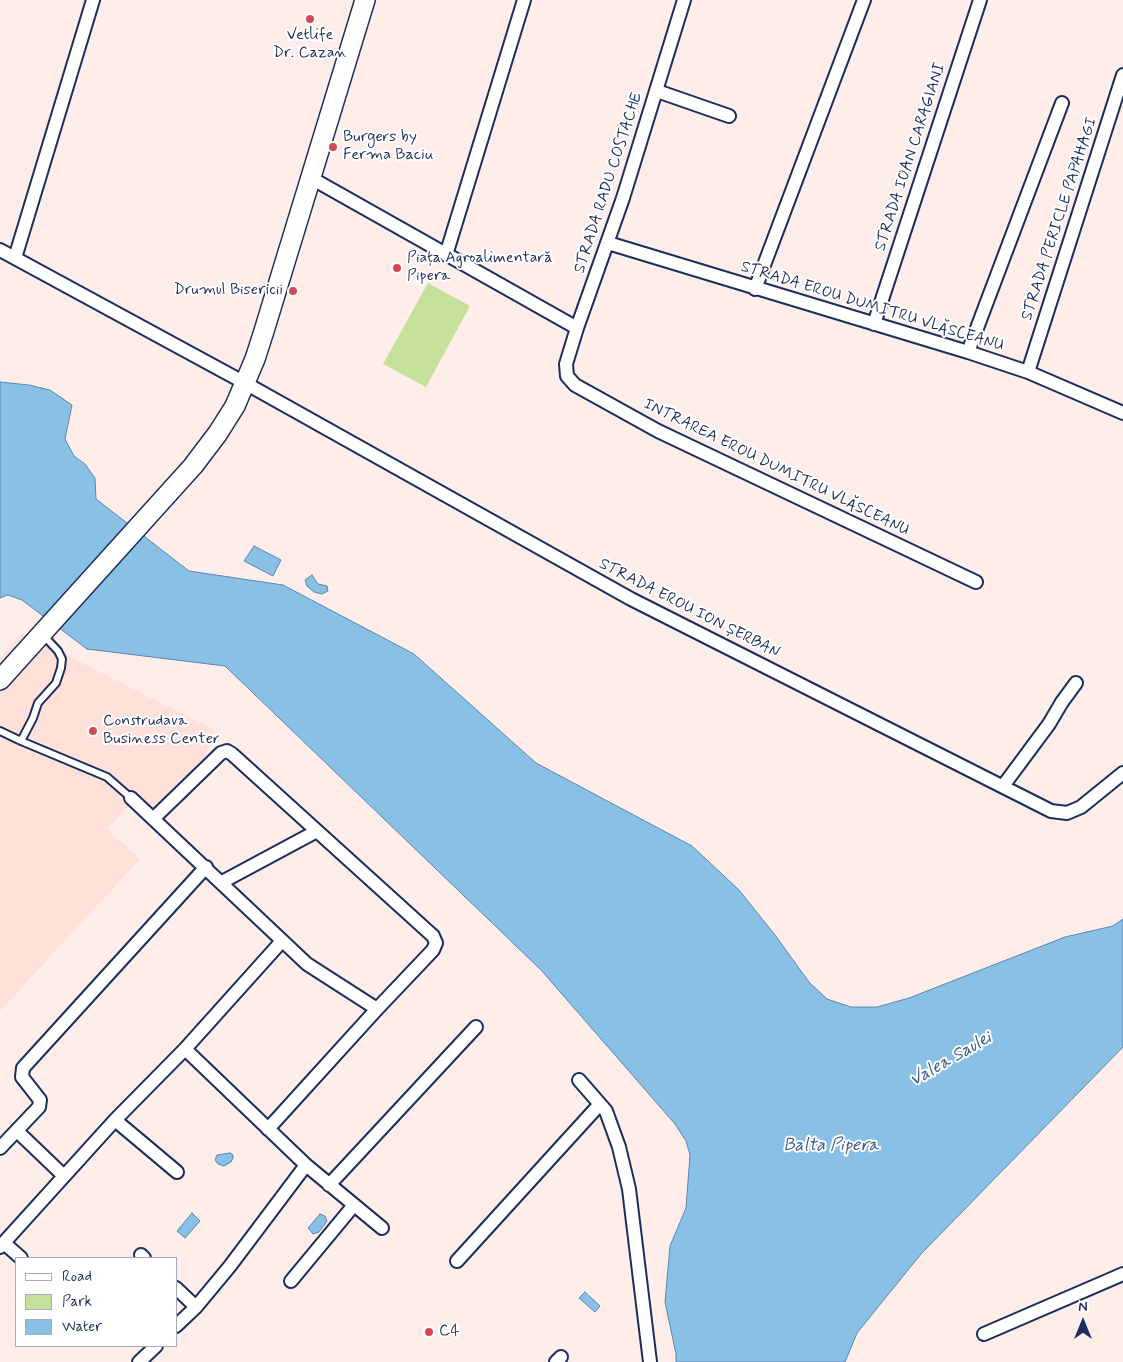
<!DOCTYPE html>
<meta charset="utf-8">
<style>
body{margin:0}
#map{position:relative;width:1123px;height:1362px;overflow:hidden;background:#ffede9;font-family:Mynerve,sans-serif}
canvas{display:block}
.legend{position:absolute;left:15px;top:1257px;width:162px;height:90px;box-sizing:border-box;background:#fff;border:1px solid #a4acbf;margin:0;padding:6px 9px;list-style:none;font-size:15px;color:#1b2f5e}
.legend li{display:flex;align-items:center;gap:10px;height:25px}
.legend b{width:25px;border:1px solid #a4acbf}
.north{position:absolute;left:1058px;top:1297px;width:50px;height:50px;-webkit-text-stroke:4px #fff;paint-order:stroke;rotate:0deg;font-size:14px;font-weight:700;line-height:20px;text-align:center;color:#1b2f5e}
.north::after{content:'';display:block;margin:auto;width:18px;height:22px;background:#1b2f5e;clip-path:polygon(50% 0,100% 100%,50% 72%,0 100%)}
</style>
<div id="map">
<canvas width="1123" height="1362"></canvas>
<ul class="legend">
<li><b style="height:6px;background:#fff"></b>Road</li>
<li><b style="height:14px;background:#c5e199"></b>Park</li>
<li><b style="height:14px;background:#88c0e6"></b>Water</li>
</ul>
<div class="north">N</div>
</div>
<script>
const context = document.querySelector('canvas').getContext('2d');
context.lineJoin = 'round';
function paint(path, color) { context.fillStyle = color; context.fill(path, 'evenodd'); }
const poly = rows => new Path2D(rows.map(r => 'M' + r).join(''));
function stroke(path, color, width, dash) { context.strokeStyle = color; context.lineWidth = width; context.lineCap = dash ? 'butt' : 'round'; context.setLineDash(dash || []); context.stroke(path); }
function write(font, color, halo, rows, align = 'center') {
  context.font = font + ' Mynerve,sans-serif'; context.lineWidth = 4; context.setLineDash([]); context.textBaseline = 'middle'; context.strokeStyle = halo; context.fillStyle = color; for (const [text, x, y, turn = 0] of rows) {
    context.save(); context.translate(x, y); context.rotate((+turn || 0) * Math.PI / 180); context.textAlign = isNaN(turn) ? turn : align; if (halo) context.strokeText(text, 0, 0); context.fillText(text, 0, 0); context.restore();
  }
}
const built = poly([
 [21,632,215,730,188,800,154,812,137,797,107,829,140,859,0,1011,0,660]
]);
const green = poly([
 [428,283,470,306,426,387,383,364]
]);
const water = poly([
 [0,382,29,385,50,390,72,405,65,439,74,456,85,464,95,478,96,499,189,571,283,585,414,654,536,763,692,846,739,890,775,935,809,982,827,999,851,1007,877,1007,909,998,1065,937,1113,926,1123,919,1123,1047,921,1254,857,1333,845,1362,676,1362,676,1354,665,1302,670,1246,686,1208,690,1155,686,1141,675,1124,541,970,225,666,87,649,22,600,8,595,0,598,0,382],
 [254,546,281,560,273,576,244,561,254,546],
 [312,575,318,584,327,586,328,591,322,594,314,592,307,586,305,580,312,575],
 [230,1153,233,1155,233,1158,231,1162,224,1166,218,1164,215,1160,217,1155,230,1153],
 [192,1213,200,1221,185,1238,177,1231,192,1213],
 [320,1214,325,1216,327,1221,319,1232,313,1234,308,1228,320,1214],
 [585,1292,600,1306,595,1312,579,1298,585,1292]
]);
const service = poly([
 [0,731,21,741,33,718,38,703,56,683,61,668,62,659,58,651,44,636],
 [21,741,107,777,131,798]
]);
const minor = poly([
 [684,0,623,198,577,328,566,364,567,376,575,385,658,431,976,582],
 [657,91,729,116],
 [311,178,577,328],
 [608,243,968,352,1028,372,1123,413],
 [0,250,245,383,631,599,1051,811,1067,813,1081,807,1123,773],
 [446,255,524,0],
 [15,258,93,0],
 [755,289,864,0],
 [874,324,980,0],
 [968,352,1062,103],
 [1028,372,1123,75],
 [1003,786,1049,724,1062,702,1076,683],
 [131,798,307,964,377,1009],
 [154,818,221,753,227,751,232,754,433,936,436,943,433,950,377,1009,268,1129],
 [222,882,317,831],
 [185,1049,306,1165,382,1228],
 [579,1080,606,1111,619,1147,629,1189,650,1362],
 [115,1120,177,1172],
 [17,1131,64,1176],
 [0,1148,39,1107,40,1100,22,1077,23,1068,206,867],
 [329,1185,476,1027],
 [4,1243,21,1258],
 [0,1247,115,1120,185,1049,282,941],
 [141,1255,144,1258],
 [457,1261,600,1104],
 [291,1281,354,1205],
 [176,1288,196,1307],
 [176,1326,196,1307,230,1266,306,1165],
 [984,1334,1123,1274],
 [139,1362,156,1346],
 [556,1362,561,1357]
]);
const secondary = poly([
 [0,680,193,466,218,433,235,406,255,359,264,331,365,0]
]);
const markers = [
 [310,19,5,"#d1495b"],
 [333,147,5,"#d1495b"],
 [397,268,5,"#d1495b"],
 [293,291,5,"#d1495b"],
 [93,731,5,"#d1495b"],
 [429,1332,5,"#d1495b"]
];
const poiNames = [
 ["Vetlife",310,36,"center"],
 ["Dr. Cazan",310,54,"center"],
 ["Burgers by",343,138],
 ["Ferma Baciu",343,156],
 ["Piața Agroalimentară",407,259],
 ["Pipera",407,277],
 ["Drumul Bisericii",283,291,"right"],
 ["Construdava",103,722],
 ["Business Center",103,740],
 ["C4",439,1332]
];
const streetNames = [
 ["STRADA IOAN CARAGIANI",911,157,-72],
 ["STRADA RADU COSTACHE",609,183,-72],
 ["STRADA PERICLE PAPAHAGI",1060,219,-72],
 ["STRADA EROU DUMITRU VLĂSCEANU",872,307,17],
 ["INTRAREA EROU DUMITRU VLĂSCEANU",776,468,26],
 ["STRADA EROU ION ȘERBAN",689,609,27]
];
const waterNames = [
 ["Valea Saulei",951,1060,-30],
 ["Balta Pipera",831,1146]
];
paint(built, '#ffe1d9');
paint(green, '#c5e199');
paint(water, '#88c0e6');
stroke(water, '#5c86b0', 1);
stroke(service, '#1b2f5e', 10);
stroke(minor, '#1b2f5e', 16);
stroke(secondary, '#1b2f5e', 22);
stroke(service, '#fff', 6);
stroke(minor, '#fff', 12);
stroke(secondary, '#fff', 19);
for (const [x, y, r, color] of markers) { const dot = new Path2D(); dot.arc(x, y, r, 0, 2 * Math.PI); context.fillStyle = color; context.fill(dot); stroke(dot, '#fff', 2); }
write('16px', '#1b2f5e', '#fff', poiNames, 'left');
write('16px', '#1b2f5e', '#fff', streetNames);
write('italic 18px', '#3c5a87', '#fff', waterNames);
</script>
